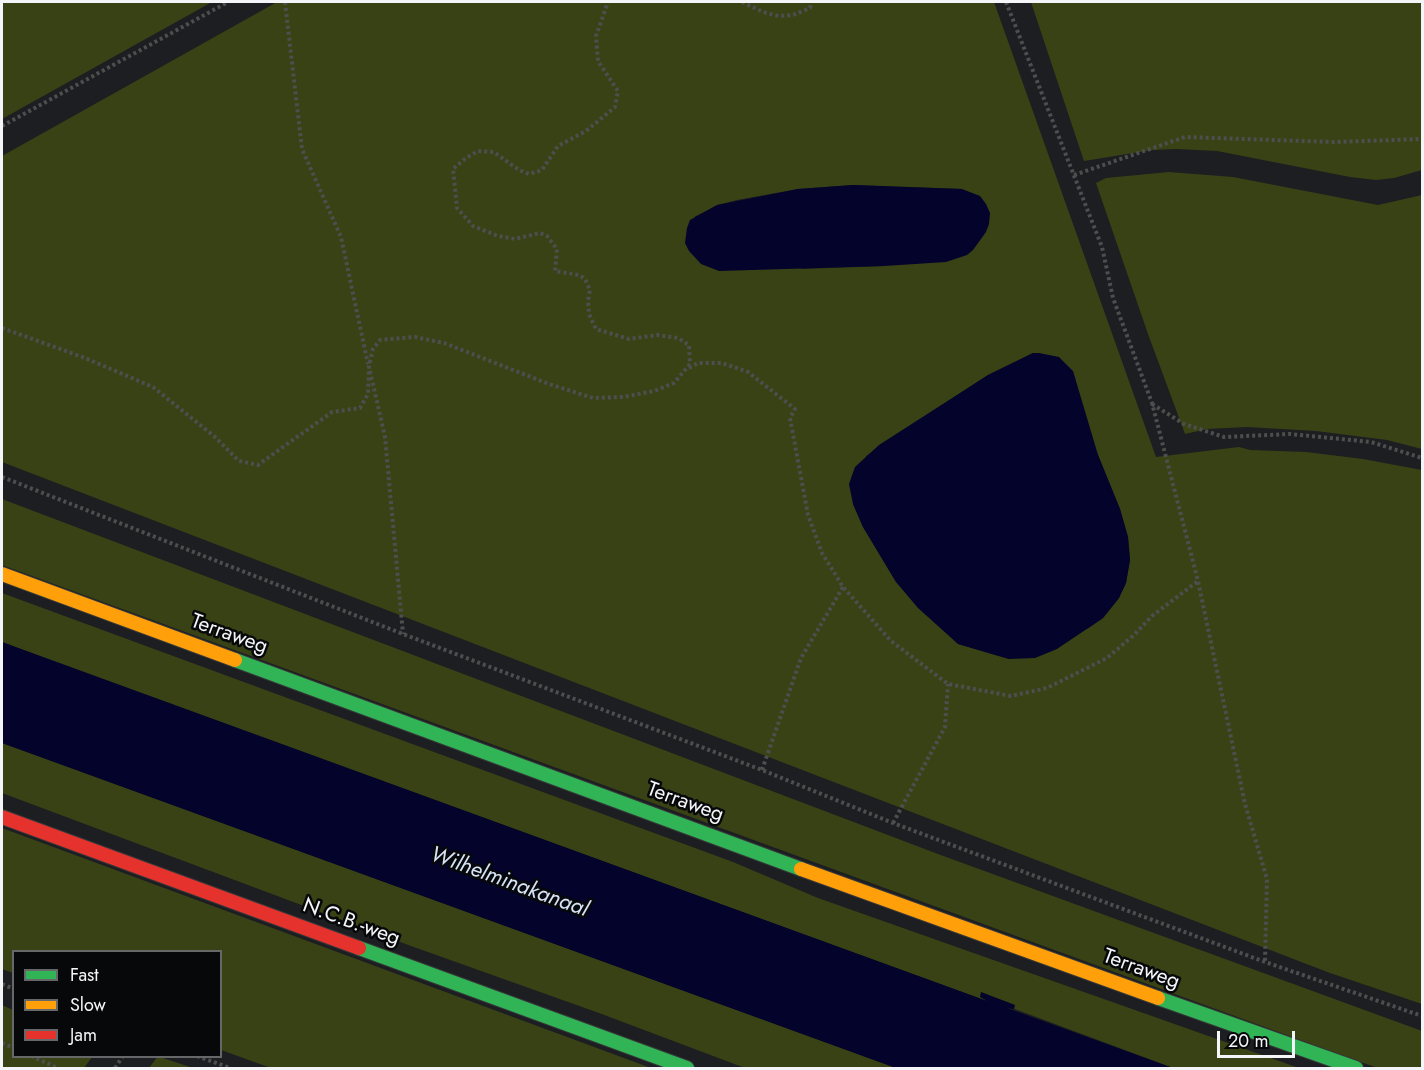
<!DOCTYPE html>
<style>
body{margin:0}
#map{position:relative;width:1424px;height:1070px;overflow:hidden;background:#1c1e21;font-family:Jost,sans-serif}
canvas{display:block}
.frame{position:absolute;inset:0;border:3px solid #f3f5f8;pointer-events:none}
.legend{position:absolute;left:12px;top:950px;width:210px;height:108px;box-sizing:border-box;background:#070809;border:2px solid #656769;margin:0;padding:8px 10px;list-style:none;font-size:18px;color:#f3f5f8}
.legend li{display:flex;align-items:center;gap:12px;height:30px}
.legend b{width:30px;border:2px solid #656769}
.scale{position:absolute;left:1217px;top:1031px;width:78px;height:27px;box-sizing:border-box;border:3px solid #f3f5f8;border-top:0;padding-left:8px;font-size:18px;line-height:21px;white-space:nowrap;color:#f3f5f8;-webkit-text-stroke:4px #070809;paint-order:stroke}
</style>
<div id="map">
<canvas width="1424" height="1070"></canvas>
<div class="frame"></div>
<ul class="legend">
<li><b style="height:8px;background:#30b455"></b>Fast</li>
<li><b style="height:8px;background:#ff9f0a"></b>Slow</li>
<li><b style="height:8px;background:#e5322d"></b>Jam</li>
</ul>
<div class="scale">20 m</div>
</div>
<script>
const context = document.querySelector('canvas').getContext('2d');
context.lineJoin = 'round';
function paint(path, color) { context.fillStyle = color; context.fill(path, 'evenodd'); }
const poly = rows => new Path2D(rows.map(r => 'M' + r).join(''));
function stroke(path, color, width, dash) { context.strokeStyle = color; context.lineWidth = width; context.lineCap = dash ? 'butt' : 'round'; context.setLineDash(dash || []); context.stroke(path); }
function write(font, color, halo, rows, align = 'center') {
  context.font = font + ' Jost,sans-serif'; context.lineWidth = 5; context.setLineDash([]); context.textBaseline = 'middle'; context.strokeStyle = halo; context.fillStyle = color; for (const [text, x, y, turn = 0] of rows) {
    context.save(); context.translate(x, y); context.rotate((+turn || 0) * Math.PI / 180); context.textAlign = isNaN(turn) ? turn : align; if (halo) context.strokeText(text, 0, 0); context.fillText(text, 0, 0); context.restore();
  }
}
const forest = poly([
 [2,2,212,2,2,119],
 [277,2,994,2,1156,457,1239,447,1250,450,1306,452,1363,459,1422,470,1422,1004,1330,973,2,462,2,156],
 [853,185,962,189,884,266,802,269,694,217,718,205,737,200,798,189],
 [1033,353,1098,455,1120,509,1128,537,1130,560,1126,583,1119,598,1103,618,1089,628,1009,659,958,644,896,582,863,527,853,504,866,456,988,375],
 [1031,2,1422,2,1422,170,1394,178,1376,180,1350,177,1217,151,1177,149,1152,150,1084,161],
 [1169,172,1233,177,1378,205,1422,195,1422,449,1387,440,1316,431,1247,427,1207,429,1185,434,1148,334,1096,183,1106,178],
 [2,499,938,854,1422,1031,1422,1068,1378,1068,1355,1060,2,565],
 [2,593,733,862,818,898,1299,1068,1173,1068,988,999,987,1001,46,659,2,642],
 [2,743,896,1068,745,1068,599,1013,411,946,2,793],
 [2,828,651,1068,271,1068,221,1050,220,952,14,952,13,973,2,969],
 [2,1005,13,1010,14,1056,92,1057,84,1068,2,1068],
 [158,1056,160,1057,193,1068,149,1068]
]);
const water = poly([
 [853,185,962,189,980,196,986,204,990,213,989,224,986,232,973,250,967,255,946,262,884,266,719,271,701,264,689,251,685,243,687,228,690,220,717,205,798,189],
 [1033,353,1039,353,1059,357,1073,371,1098,455,1120,509,1128,537,1130,560,1126,583,1119,598,1103,618,1057,649,1035,658,1009,659,958,644,918,608,896,582,863,527,853,504,849,484,855,467,879,445,988,375],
 [2,642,987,1001,980,997,981,992,1015,1005,1014,1009,1007,1008,1173,1068,896,1068,2,743]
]);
const path = poly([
 [285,2,302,149,341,237,368,364],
 [742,2,763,12,779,16,793,15,810,8,812,2],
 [1006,2,1102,247,1113,298,1152,403,1198,581,1245,804,1267,879,1265,962],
 [2,126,228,2],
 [1074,175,1185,137,1333,142,1422,139],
 [2,328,85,358,153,387,215,437,239,461,258,465,332,412,360,408,368,394,369,366,373,349,380,340,415,337,444,343,549,384,593,398,623,397,654,391,674,383,690,364,689,345,678,338,657,335,629,339,596,329,589,314,588,301,590,290,585,279,579,275,555,271,557,249,547,236,540,233,515,239,498,236,473,226,457,208,453,169,466,158,478,151,494,152,519,170,529,174,542,170,558,146,586,131,615,107,618,91,598,61,596,36,608,2],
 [689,368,698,363,722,363,748,372,795,409,790,418,808,515,822,553,843,587,891,641,948,684,1011,696,1047,688,1107,658,1134,635,1152,616,1198,581],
 [370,371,385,437,403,634],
 [1152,404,1184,424,1224,437,1290,434,1371,442,1422,458],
 [2,477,403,634,762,770,893,823,1265,962,1422,1016],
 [762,770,801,658,843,587],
 [893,823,945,727,948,684],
 [2,984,14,989],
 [2,1043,14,1048],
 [31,1056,58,1068],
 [197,1056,230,1068],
 [115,1068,123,1056]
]);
const fast = poly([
 [235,660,801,869],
 [359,948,687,1068],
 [1158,998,1356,1068]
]);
const slow = poly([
 [2,574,235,660],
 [801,869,1158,998]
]);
const jam = poly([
 [2,817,359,948]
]);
const streetNames = [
 ["Terraweg",229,635,20],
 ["Terraweg",685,803,20],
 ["N.C.B.-weg",351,923,20],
 ["Terraweg",1141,970,20]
];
const waterNames = [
 ["Wilhelminakanaal",509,883,20]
];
paint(forest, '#394215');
paint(water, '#03032b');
stroke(fast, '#37383a', 16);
stroke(slow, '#37383a', 16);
stroke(jam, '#37383a', 16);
stroke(path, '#4d4e4e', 4, [3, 3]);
stroke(fast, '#30b455', 14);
stroke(slow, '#ff9f0a', 14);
stroke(jam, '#e5322d', 14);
write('21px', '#f3f5f8', '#070809', streetNames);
write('italic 22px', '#d7e3f8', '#070809', waterNames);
</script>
